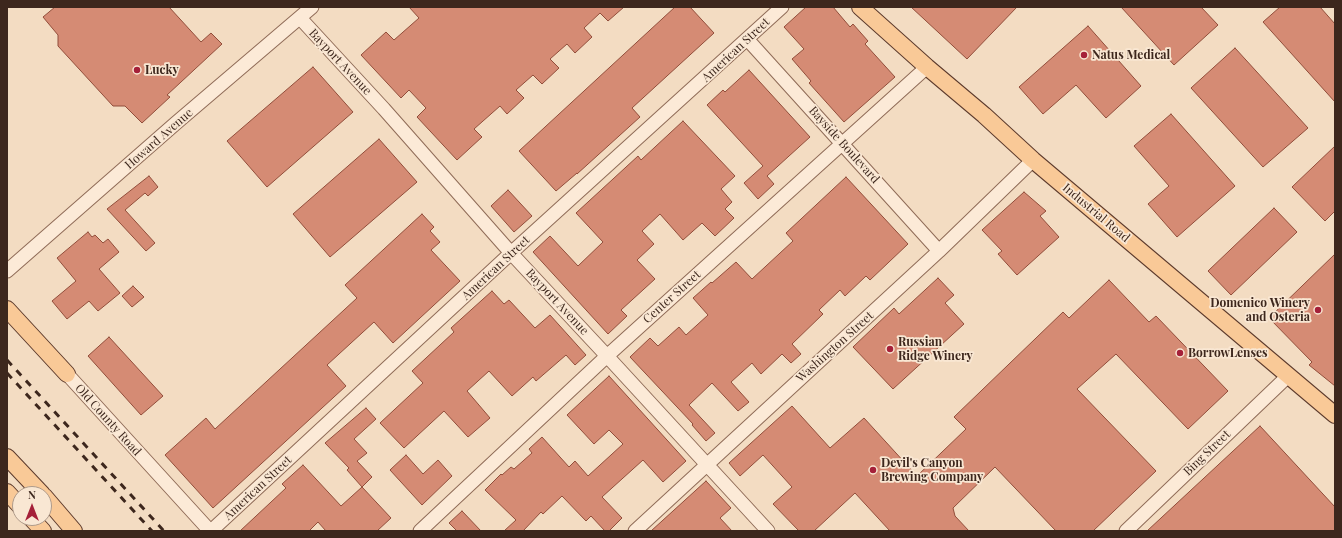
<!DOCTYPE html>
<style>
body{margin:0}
#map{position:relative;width:1342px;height:538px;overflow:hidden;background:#f3dcc2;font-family:"Playfair Display",serif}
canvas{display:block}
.frame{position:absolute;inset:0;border:8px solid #3d271d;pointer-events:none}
.north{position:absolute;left:12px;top:486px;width:40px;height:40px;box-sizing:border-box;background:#f9e7d3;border:1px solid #ae9a8a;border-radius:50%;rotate:0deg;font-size:11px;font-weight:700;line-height:16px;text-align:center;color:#3d271d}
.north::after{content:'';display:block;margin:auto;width:14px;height:18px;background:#a52039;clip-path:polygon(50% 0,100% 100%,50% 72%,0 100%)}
</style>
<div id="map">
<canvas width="1342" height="538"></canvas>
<div class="frame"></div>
<div class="north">N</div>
</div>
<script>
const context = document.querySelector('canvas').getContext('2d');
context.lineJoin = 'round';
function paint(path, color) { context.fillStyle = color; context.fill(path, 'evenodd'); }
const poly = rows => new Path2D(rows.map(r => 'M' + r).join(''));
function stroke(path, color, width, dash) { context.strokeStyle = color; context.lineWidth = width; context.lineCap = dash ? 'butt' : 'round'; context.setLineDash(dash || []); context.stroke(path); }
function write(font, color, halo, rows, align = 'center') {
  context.font = font + ' "Playfair Display",serif'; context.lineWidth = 3.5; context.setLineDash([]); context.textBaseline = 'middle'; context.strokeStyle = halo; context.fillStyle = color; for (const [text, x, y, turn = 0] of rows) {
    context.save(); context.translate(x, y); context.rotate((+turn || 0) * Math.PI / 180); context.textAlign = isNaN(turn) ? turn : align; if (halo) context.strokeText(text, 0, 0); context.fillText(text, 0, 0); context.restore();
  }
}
const building = poly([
 [55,7,169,7,201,42,211,33,222,44,167,95,170,97,142,123,125,106,113,106,58,46,58,35,43,17,55,7],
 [409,7,624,7,608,21,600,13,584,28,592,37,575,53,567,44,550,59,559,68,542,84,533,75,516,90,524,98,507,114,500,106,474,129,482,137,457,160,417,117,426,108,409,90,401,98,361,55,386,32,394,40,419,18,409,7],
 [675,7,690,7,714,33,632,108,640,117,577,174,577,173,556,191,519,151,675,7],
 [806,7,833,7,850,27,853,24,868,41,865,44,895,77,844,122,809,83,811,81,792,59,804,49,784,27,806,7],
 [911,7,1017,7,967,59,911,7],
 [1121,7,1201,7,1218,25,1174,65,1121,7],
 [1280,7,1320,7,1335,24,1335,102,1263,22,1280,7],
 [1088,26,1141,86,1106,118,1076,85,1043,114,1019,87,1088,26],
 [1235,48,1308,128,1263,167,1191,88,1235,48],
 [313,67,353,112,267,187,227,141,313,67],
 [749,70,810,137,767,176,774,184,758,199,744,183,763,166,707,105,723,90,725,92,749,70],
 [1171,114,1235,186,1177,237,1148,204,1169,186,1134,146,1171,114],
 [683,121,735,176,721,189,732,202,725,209,734,218,715,236,702,223,683,240,660,214,642,231,654,244,637,260,655,279,621,310,627,316,608,334,533,252,550,236,578,266,603,242,576,213,638,156,641,160,683,121],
 [379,139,417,182,330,257,293,214,379,139],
 [1335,146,1335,211,1325,221,1292,187,1335,146],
 [149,176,158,187,148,196,145,193,125,210,155,243,146,251,107,209,149,176],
 [846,177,908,244,870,280,866,276,845,296,840,290,819,310,823,314,792,344,801,354,791,363,782,354,761,374,752,363,731,382,749,402,738,411,712,383,689,405,715,433,706,441,692,425,693,424,630,357,650,338,658,346,679,327,686,335,708,315,693,298,711,282,712,283,736,262,752,279,793,241,786,233,846,177],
 [508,190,532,216,514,232,491,206,508,190],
 [1024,192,1046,211,1040,216,1059,237,1017,275,998,254,1002,251,982,230,1024,192],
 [1274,208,1297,232,1231,295,1208,271,1274,208],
 [422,214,434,227,430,231,440,242,431,250,460,281,393,343,374,322,327,365,346,386,213,508,165,455,206,418,215,429,357,298,345,285,422,214],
 [88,232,92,237,95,235,103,243,108,239,119,252,99,269,120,293,98,311,89,301,67,319,52,301,76,281,57,258,88,232],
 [1335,254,1335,386,1309,365,1312,362,1269,318,1335,254],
 [938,278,954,295,945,303,964,324,893,389,853,347,894,308,899,314,938,278],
 [1109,280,1149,322,1156,316,1228,391,1188,429,1116,354,1077,389,1156,471,1093,531,1056,531,995,467,953,508,955,516,969,531,890,531,855,493,814,531,799,531,773,504,792,487,763,455,740,476,729,463,792,406,830,448,864,418,917,476,966,429,954,417,1063,312,1069,318,1109,280],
 [133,286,144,297,132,307,122,296,133,286],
 [492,291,504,304,509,300,535,328,550,315,586,355,575,365,566,355,536,381,533,377,512,396,489,371,467,391,490,418,468,437,444,411,404,448,380,423,423,383,412,371,454,332,451,328,492,291],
 [109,337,163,396,141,415,88,356,109,337],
 [609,376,686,461,663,482,643,460,602,497,622,518,609,531,605,531,591,516,586,521,562,496,543,514,541,512,523,531,504,531,516,520,485,490,501,474,502,475,511,467,514,469,532,453,529,449,542,437,569,467,575,461,588,476,623,444,609,430,594,444,567,415,609,376],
 [366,408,376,419,354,439,367,453,357,461,372,477,362,487,347,470,349,468,325,443,366,408],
 [1260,426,1335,507,1335,531,1147,531,1260,426],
 [406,455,423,474,438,460,452,476,422,505,390,470,406,455],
 [303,465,341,506,362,487,391,518,377,531,326,531,318,522,309,531,240,531,286,488,282,484,303,465],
 [706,481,731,508,720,518,732,531,651,531,706,481],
 [462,511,481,531,457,531,449,523,462,511]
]);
const minor = poly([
 [300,18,384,109,511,253,607,356,768,531],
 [748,40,939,251],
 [7,271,176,123,312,7],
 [67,374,210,531],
 [211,531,511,253,782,7],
 [420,531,607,356,927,67],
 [635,531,939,251,1033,160],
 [1126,531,1288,376]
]);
const major = poly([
 [860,7,927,67,984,115,1033,160,1335,415],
 [7,309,67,374],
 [7,457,42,494],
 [7,492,20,506],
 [44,496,74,531],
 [31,518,43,531]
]);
const rail = poly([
 [7,360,164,531],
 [7,373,152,531]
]);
const markers = [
 [1084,55,4,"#a52039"],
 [137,70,4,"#a52039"],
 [1318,310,4,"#a52039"],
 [890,349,4,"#a52039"],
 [1180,353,4,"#a52039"],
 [873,470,4,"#a52039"]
];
const streetNames = [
 ["American Street",736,50,-43],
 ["Bayport Avenue",340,62,47],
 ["Howard Avenue",159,139,-41],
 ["Bayside Boulevard",844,145,48],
 ["Industrial Road",1096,213,40],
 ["American Street",496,268,-43],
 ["Center Street",672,297,-42],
 ["Bayport Avenue",557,302,47],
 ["Washington Street",835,347,-42],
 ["Old County Road",108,420,48],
 ["Bing Street",1207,453,-44],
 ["American Street",258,488,-43]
];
const poiNames = [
 ["Natus Medical",1092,55],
 ["Lucky",145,70],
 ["Domenico Winery",1310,303,"right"],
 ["and Osteria",1310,317,"right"],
 ["Russian",898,342],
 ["Ridge Winery",898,356],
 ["BorrowLenses",1188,353],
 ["Devil's Canyon",881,463],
 ["Brewing Company",881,477]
];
paint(building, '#d58b74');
stroke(building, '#914d3a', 1);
stroke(minor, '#8f6b57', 15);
stroke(major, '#5c3a2c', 18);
stroke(minor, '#fcead7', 13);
stroke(major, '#f9c997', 16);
stroke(rail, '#3d271d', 3, [7, 7]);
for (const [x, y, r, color] of markers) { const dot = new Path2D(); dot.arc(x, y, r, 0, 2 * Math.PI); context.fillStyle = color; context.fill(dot); stroke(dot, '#f9e7d3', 1.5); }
write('12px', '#3d271d', '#f9e7d3', streetNames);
write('bold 12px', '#3d271d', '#f9e7d3', poiNames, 'left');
</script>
